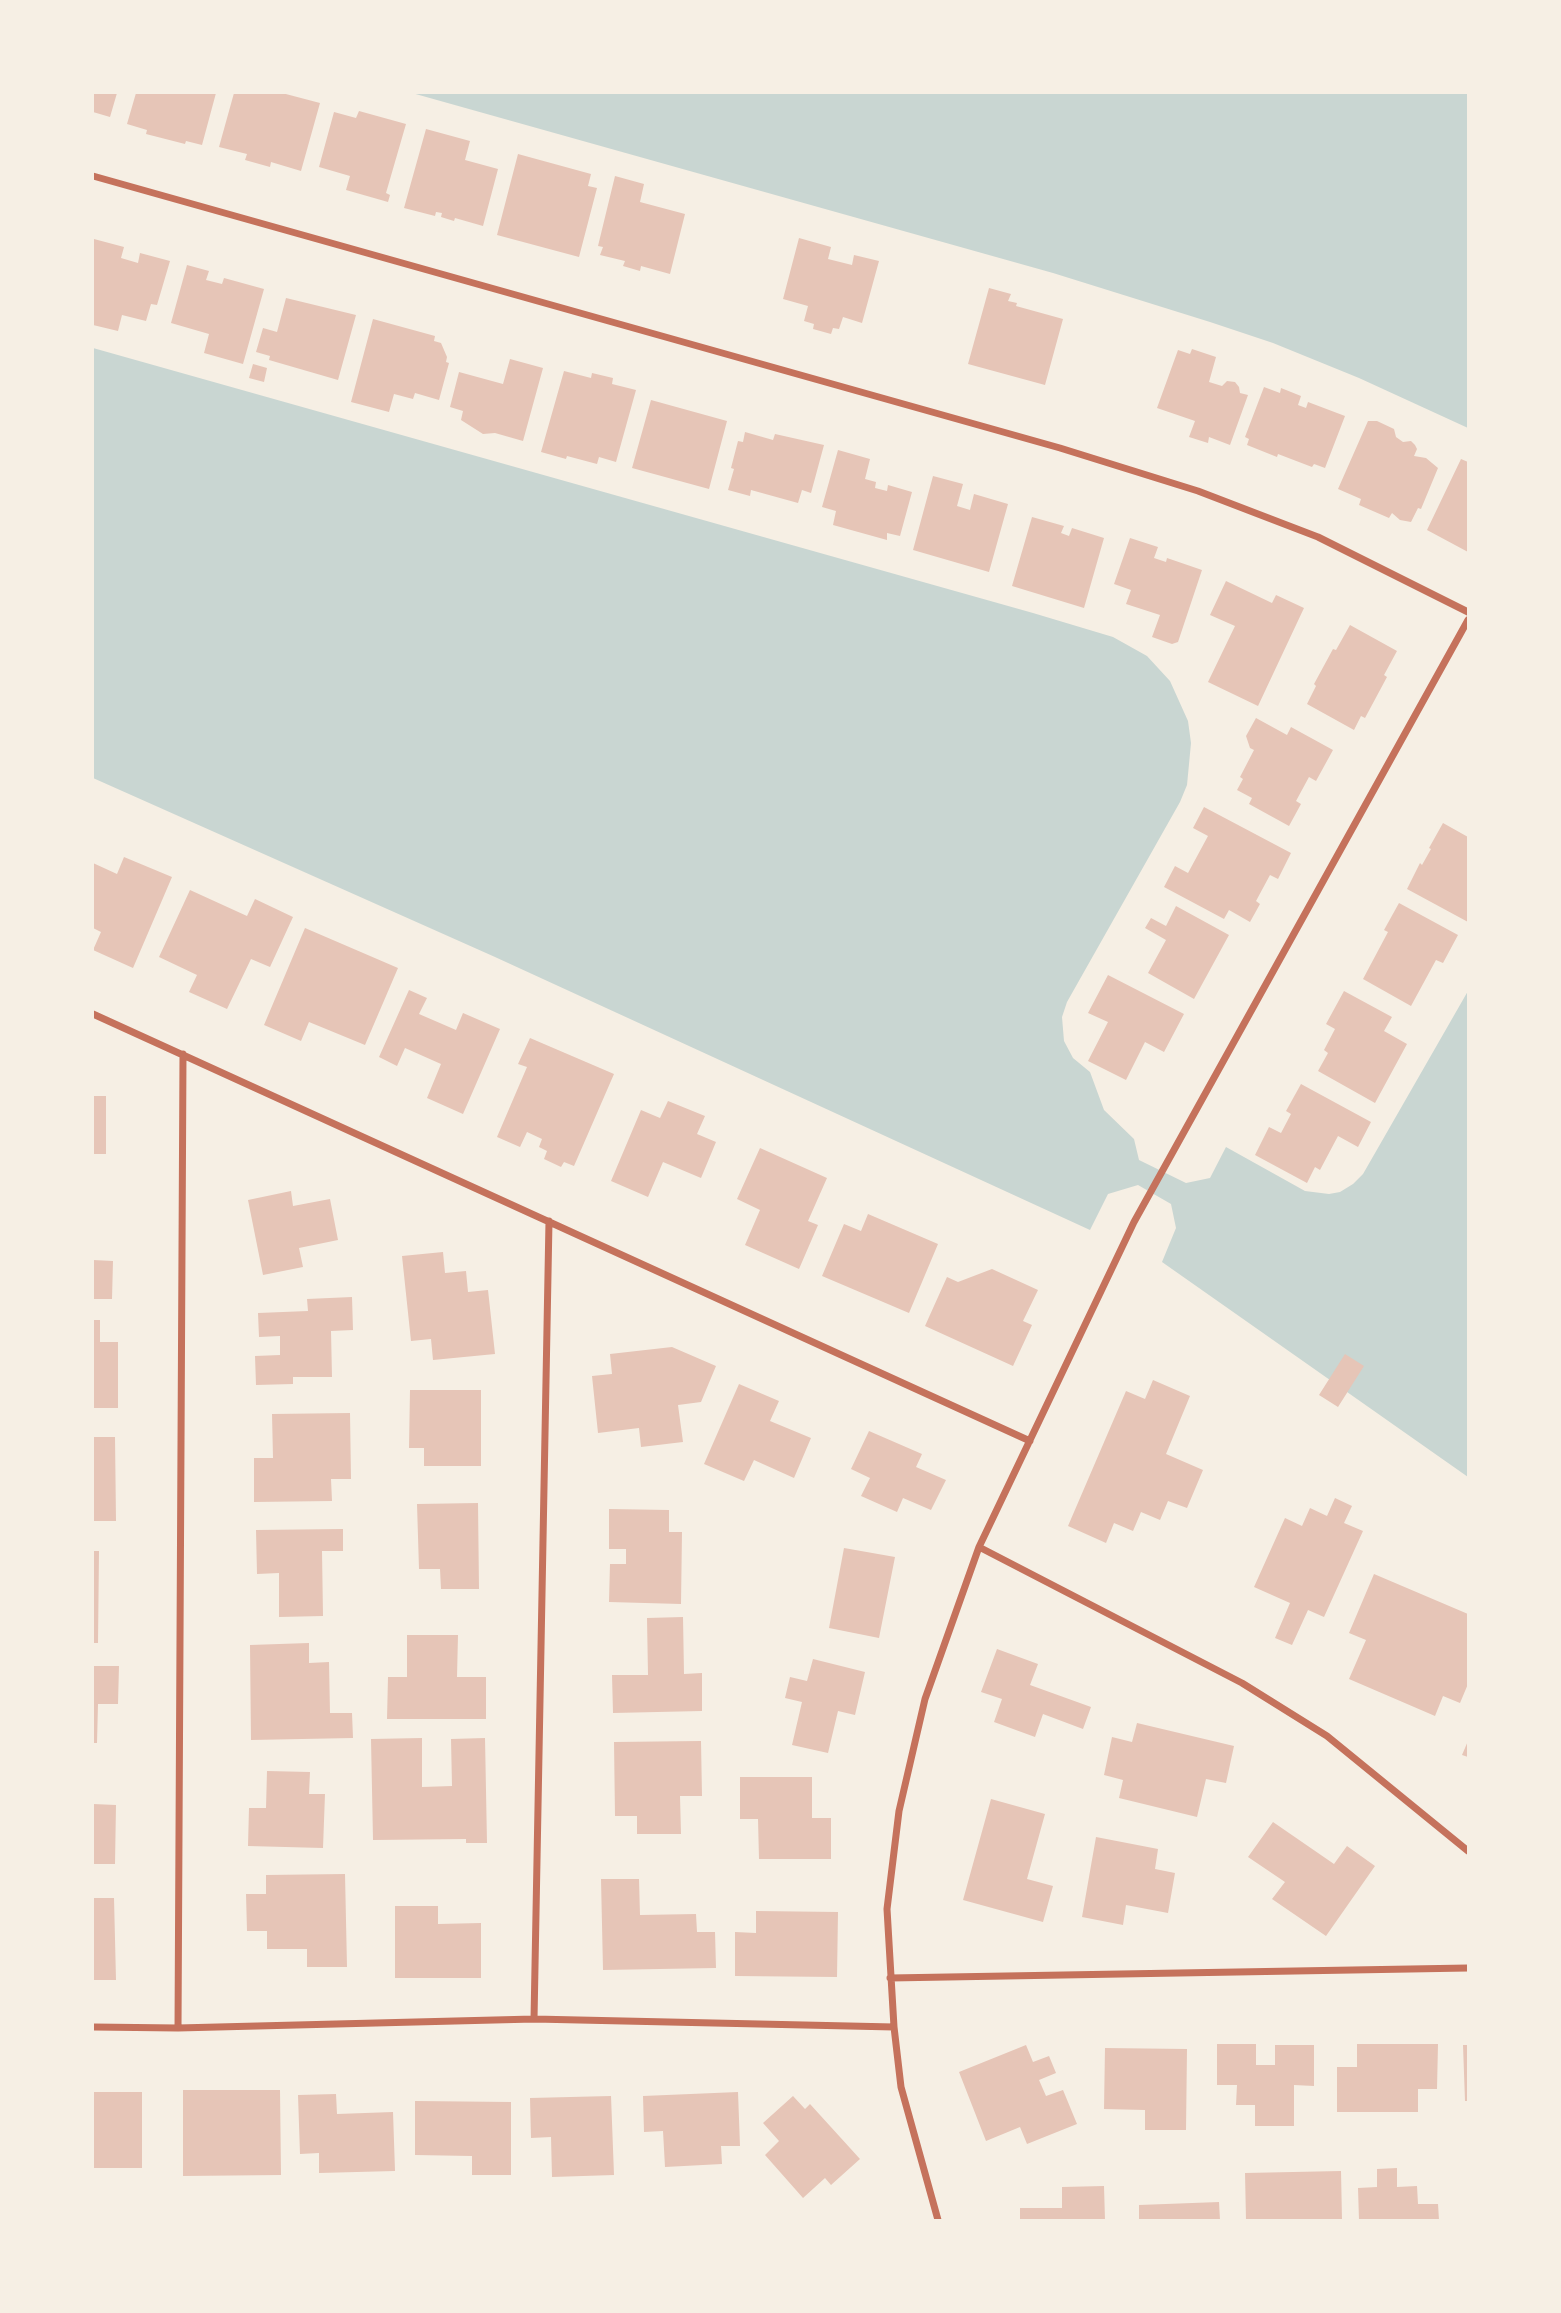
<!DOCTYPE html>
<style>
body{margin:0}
#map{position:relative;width:1561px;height:2313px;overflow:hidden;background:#f6efe4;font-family:"Work Sans",sans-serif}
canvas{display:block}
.frame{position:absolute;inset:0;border:94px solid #f6efe4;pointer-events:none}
</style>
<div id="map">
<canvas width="1561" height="2313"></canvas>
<div class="frame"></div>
</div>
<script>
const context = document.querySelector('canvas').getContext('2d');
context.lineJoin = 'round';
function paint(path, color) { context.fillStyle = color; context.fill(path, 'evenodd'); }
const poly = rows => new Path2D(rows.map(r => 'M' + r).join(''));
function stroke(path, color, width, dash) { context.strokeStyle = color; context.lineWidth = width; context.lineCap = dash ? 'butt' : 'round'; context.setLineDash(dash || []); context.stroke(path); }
const water = poly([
 [412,93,1468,93,1468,428,1359,378,1273,343,1210,322,1053,273],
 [93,348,1033,613,1113,637,1147,656,1170,681,1188,721,1191,743,1187,785,1180,802,1067,1002,1062,1017,1064,1041,1073,1058,1090,1072,1104,1110,1134,1139,1139,1160,1186,1183,1210,1178,1226,1147,1305,1191,1329,1194,1340,1192,1353,1184,1363,1174,1468,991,1468,1477,1162,1262,1176,1228,1171,1204,1138,1185,1108,1194,1090,1230,495,957,93,778]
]);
const building = poly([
 [93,93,117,93,110,117,93,112],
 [136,93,216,93,202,145,186,141,185,144,146,134,147,130,127,124],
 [234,93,282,93,320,103,301,171,271,162,270,167,245,160,247,154,219,147],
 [359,111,406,124,386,193,390,195,388,202,346,190,350,176,319,167,334,112,356,118],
 [426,129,470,141,465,160,498,169,483,226,455,218,454,221,441,217,442,213,436,212,435,216,404,208],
 [518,154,591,174,588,186,597,188,579,257,497,235],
 [615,176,644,184,640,202,685,214,670,274,641,266,640,271,623,266,625,261,600,255,603,247,598,246],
 [799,238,831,247,828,259,852,265,854,255,879,261,862,323,843,317,839,329,833,328,831,334,813,329,814,324,804,321,808,306,783,299],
 [94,239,124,247,121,258,138,263,140,253,170,261,157,305,151,304,146,321,122,315,118,331,93,325],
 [187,265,209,271,206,280,222,284,224,278,264,289,243,364,204,353,209,334,171,323],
 [989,288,1011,294,1008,301,1017,303,1016,306,1063,319,1045,385,968,364],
 [286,298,356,315,338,380,269,360,270,356,256,352,263,328,277,332],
 [373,319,435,336,434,341,441,343,447,357,446,362,449,363,439,400,415,393,413,399,394,394,389,412,351,402],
 [1192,349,1216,357,1209,382,1222,386,1227,381,1235,382,1239,387,1240,393,1248,395,1230,445,1209,437,1208,443,1189,437,1195,421,1157,408,1178,350,1190,354],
 [510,359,543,368,523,441,495,433,483,434,461,420,463,411,450,407,459,372,503,384],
 [253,364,267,368,264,382,249,378],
 [564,371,591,378,592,373,613,378,612,384,636,390,616,462,599,457,597,464,567,456,566,459,541,452],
 [1264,387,1280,393,1281,388,1301,396,1298,405,1306,408,1308,402,1345,416,1325,468,1314,464,1312,467,1278,454,1277,457,1247,445,1249,439,1245,437],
 [651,400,727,421,709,489,632,468],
 [1368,421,1377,421,1394,429,1396,437,1403,442,1411,441,1415,445,1417,449,1414,456,1426,458,1438,468,1421,509,1418,508,1411,522,1400,520,1392,513,1389,518,1359,505,1361,499,1338,489],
 [745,432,773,440,775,434,824,445,811,493,802,490,798,503,751,490,750,496,728,490,734,469,731,468,738,441,743,442],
 [838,450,870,459,865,479,876,482,875,488,887,491,888,485,912,492,900,536,887,533,887,540,833,525,836,511,822,507],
 [1461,459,1468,462,1468,552,1427,530],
 [933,476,963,484,957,506,970,510,974,494,1008,504,989,572,913,550],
 [1032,517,1064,526,1061,533,1069,536,1072,528,1104,538,1084,608,1012,586],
 [1130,538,1158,547,1154,558,1166,562,1167,558,1202,570,1178,642,1172,644,1152,637,1160,615,1126,604,1131,590,1114,584],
 [1226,581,1272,603,1276,595,1304,608,1258,706,1208,682,1235,626,1210,615],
 [1350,625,1397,651,1384,675,1387,677,1365,718,1361,716,1354,730,1307,704,1316,686,1314,684,1333,649,1336,650],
 [1256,718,1287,735,1291,727,1333,750,1316,781,1309,777,1296,801,1301,804,1289,826,1249,804,1252,798,1237,790,1243,779,1240,777,1254,750,1250,748,1246,736],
 [1204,807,1291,853,1278,879,1270,875,1256,901,1260,904,1250,922,1229,910,1224,919,1164,887,1175,866,1188,873,1208,836,1193,828],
 [1443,823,1468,837,1468,922,1407,889,1420,863,1422,865,1431,849,1429,848],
 [124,857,172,877,133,968,93,950,101,932,93,928,93,863,117,874],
 [190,890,247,916,255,899,293,917,270,967,251,959,227,1009,189,992,197,975,159,957],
 [1399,903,1458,935,1443,963,1436,960,1411,1006,1363,979,1388,932,1384,930],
 [1176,906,1229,935,1194,999,1148,973,1166,940,1145,928,1151,918,1166,926],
 [305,928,398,968,365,1045,309,1022,301,1041,264,1025],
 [1108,975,1184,1014,1164,1052,1145,1042,1126,1080,1088,1061,1108,1022,1088,1013],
 [409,990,427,998,419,1014,456,1030,463,1013,500,1029,463,1114,427,1098,441,1064,405,1048,397,1066,379,1057],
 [1344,991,1392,1017,1384,1031,1407,1044,1375,1103,1318,1071,1328,1053,1324,1050,1335,1029,1326,1024],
 [530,1038,614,1074,574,1166,564,1162,561,1167,544,1159,547,1151,539,1147,542,1139,527,1132,520,1147,497,1137,527,1067,518,1064],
 [1301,1084,1371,1122,1358,1147,1338,1136,1320,1170,1315,1167,1307,1183,1255,1155,1269,1127,1281,1133,1291,1114,1286,1111],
 [93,1096,106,1096,106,1154,93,1154],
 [668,1101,705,1116,697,1134,716,1142,701,1178,663,1162,648,1197,611,1181,641,1110,660,1118],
 [760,1148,827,1178,808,1221,818,1225,799,1269,745,1245,760,1210,737,1199],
 [291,1191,293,1206,330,1199,338,1240,299,1248,303,1267,263,1275,248,1200],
 [868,1214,938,1244,909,1313,822,1276,844,1224,861,1231],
 [443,1252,445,1273,466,1271,468,1292,488,1290,495,1354,433,1360,431,1339,411,1341,402,1256],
 [93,1260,113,1261,112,1299,93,1299],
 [992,1269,1038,1290,1023,1321,1032,1325,1013,1366,925,1326,947,1277,958,1282],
 [352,1297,353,1330,331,1331,332,1377,293,1377,293,1384,256,1385,255,1356,280,1355,280,1336,259,1337,258,1313,308,1311,307,1299],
 [93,1320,100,1320,100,1342,118,1342,118,1408,93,1408],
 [672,1347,716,1366,701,1402,678,1405,683,1442,641,1447,639,1428,598,1433,592,1376,612,1374,610,1354],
 [1345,1354,1364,1366,1338,1407,1319,1395],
 [1153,1380,1190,1396,1166,1454,1203,1470,1187,1508,1168,1501,1160,1520,1141,1512,1133,1531,1114,1523,1106,1543,1068,1526,1126,1391,1145,1399],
 [739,1384,779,1401,770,1421,811,1438,794,1478,754,1460,744,1481,704,1464],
 [410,1390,481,1390,481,1466,424,1466,424,1448,409,1448],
 [350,1413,351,1479,331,1479,332,1501,254,1502,254,1458,273,1458,272,1414],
 [869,1431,922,1454,916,1467,946,1480,931,1510,903,1498,897,1512,861,1496,870,1478,851,1469],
 [93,1437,115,1437,116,1521,93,1521],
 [1335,1498,1352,1506,1344,1523,1363,1531,1324,1617,1308,1610,1292,1645,1275,1638,1290,1603,1254,1587,1285,1518,1302,1526,1310,1508,1327,1516],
 [478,1503,479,1589,441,1589,440,1569,419,1569,417,1504],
 [609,1509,669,1510,669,1532,682,1532,681,1604,609,1602,610,1564,626,1564,626,1549,609,1549],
 [343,1529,343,1551,322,1551,323,1616,279,1617,279,1573,257,1574,256,1530],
 [844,1548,895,1557,879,1638,829,1628],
 [93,1551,99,1551,98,1643,93,1643],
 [1374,1574,1468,1614,1468,1684,1460,1703,1443,1696,1435,1716,1349,1679,1366,1640,1349,1633],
 [683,1617,684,1674,702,1673,702,1711,613,1713,612,1675,648,1675,647,1618],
 [407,1635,458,1635,457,1677,486,1677,486,1719,387,1719,388,1677,407,1677],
 [309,1643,309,1663,329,1662,330,1713,352,1713,353,1738,251,1740,250,1645],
 [997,1649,1038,1664,1030,1685,1091,1707,1083,1729,1043,1714,1035,1737,994,1722,1002,1699,981,1692],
 [813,1659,865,1672,855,1715,838,1711,828,1753,792,1745,802,1702,785,1698,790,1677,807,1681],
 [93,1666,119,1666,118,1704,98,1704,97,1743,93,1743],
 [1137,1723,1234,1746,1226,1783,1206,1779,1197,1817,1119,1798,1123,1780,1104,1775,1112,1737,1132,1742],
 [422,1738,422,1787,452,1786,451,1739,485,1738,487,1843,466,1843,466,1839,373,1840,371,1739],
 [701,1741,702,1796,680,1796,681,1834,637,1834,637,1816,615,1816,614,1742],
 [1468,1741,1468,1757,1462,1755],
 [267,1771,310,1772,309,1794,325,1794,323,1848,248,1846,249,1808,266,1808],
 [740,1777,812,1777,812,1818,831,1818,831,1859,759,1859,758,1819,740,1819],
 [991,1799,1045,1814,1027,1879,1053,1886,1043,1922,963,1900],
 [93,1804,116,1805,115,1864,93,1864],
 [1273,1822,1334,1864,1347,1846,1375,1866,1326,1936,1272,1899,1285,1882,1248,1857],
 [1096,1837,1158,1849,1155,1869,1175,1873,1168,1913,1126,1905,1123,1925,1082,1917],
 [345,1874,347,1967,307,1967,307,1949,267,1949,267,1931,247,1931,246,1894,266,1894,266,1875],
 [601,1879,639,1879,640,1915,696,1914,697,1932,715,1932,716,1968,603,1970],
 [93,1898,114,1898,116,1980,93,1980],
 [395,1906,438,1906,438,1924,481,1923,481,1978,395,1978],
 [756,1911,838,1912,837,1977,735,1976,735,1932,756,1933],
 [1217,2044,1256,2044,1256,2065,1275,2065,1275,2045,1314,2045,1314,2086,1294,2085,1294,2126,1255,2126,1255,2105,1236,2105,1237,2085,1217,2085],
 [1357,2044,1438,2044,1437,2089,1418,2089,1418,2112,1337,2112,1337,2067,1357,2067],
 [1026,2045,1033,2062,1049,2056,1056,2073,1039,2080,1046,2096,1063,2090,1077,2124,1027,2144,1020,2127,986,2141,959,2072],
 [1463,2045,1468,2045,1468,2101,1465,2101],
 [1105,2048,1187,2049,1186,2130,1145,2130,1145,2110,1104,2109],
 [183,2090,280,2090,281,2175,183,2176],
 [93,2092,142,2092,142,2168,93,2168],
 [738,2092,740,2146,721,2146,722,2164,665,2167,663,2131,644,2132,643,2096],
 [336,2094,337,2114,393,2112,395,2171,319,2173,319,2153,300,2154,298,2095],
 [611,2096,614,2175,552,2177,551,2137,531,2138,530,2098],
 [793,2096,805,2109,810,2104,860,2159,831,2185,825,2178,803,2198,765,2155,779,2141,763,2123],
 [415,2101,511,2102,511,2175,472,2175,472,2156,415,2155],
 [1397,2168,1397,2187,1417,2186,1418,2204,1438,2204,1439,2220,1359,2220,1358,2188,1377,2187,1377,2169],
 [1341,2171,1342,2220,1246,2220,1245,2173],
 [1104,2186,1105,2220,1020,2220,1020,2208,1062,2208,1062,2187],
 [1219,2202,1220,2220,1139,2220,1139,2205]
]);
const minor = poly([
 [93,176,1060,448,1198,491,1318,537,1468,612],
 [93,1014,1030,1441],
 [979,1547,1242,1683,1327,1736,1468,1851],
 [890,1978,1468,1968],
 [534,2019,549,1221],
 [93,2027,178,2028,534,2019,894,2027],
 [178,2028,183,1054],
 [938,2220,901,2087,894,2027,887,1909,899,1811,925,1699,979,1547,1134,1222,1468,620]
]);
paint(water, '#c9d6d2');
paint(building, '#e6c5b7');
stroke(minor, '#c5725c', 7);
</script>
